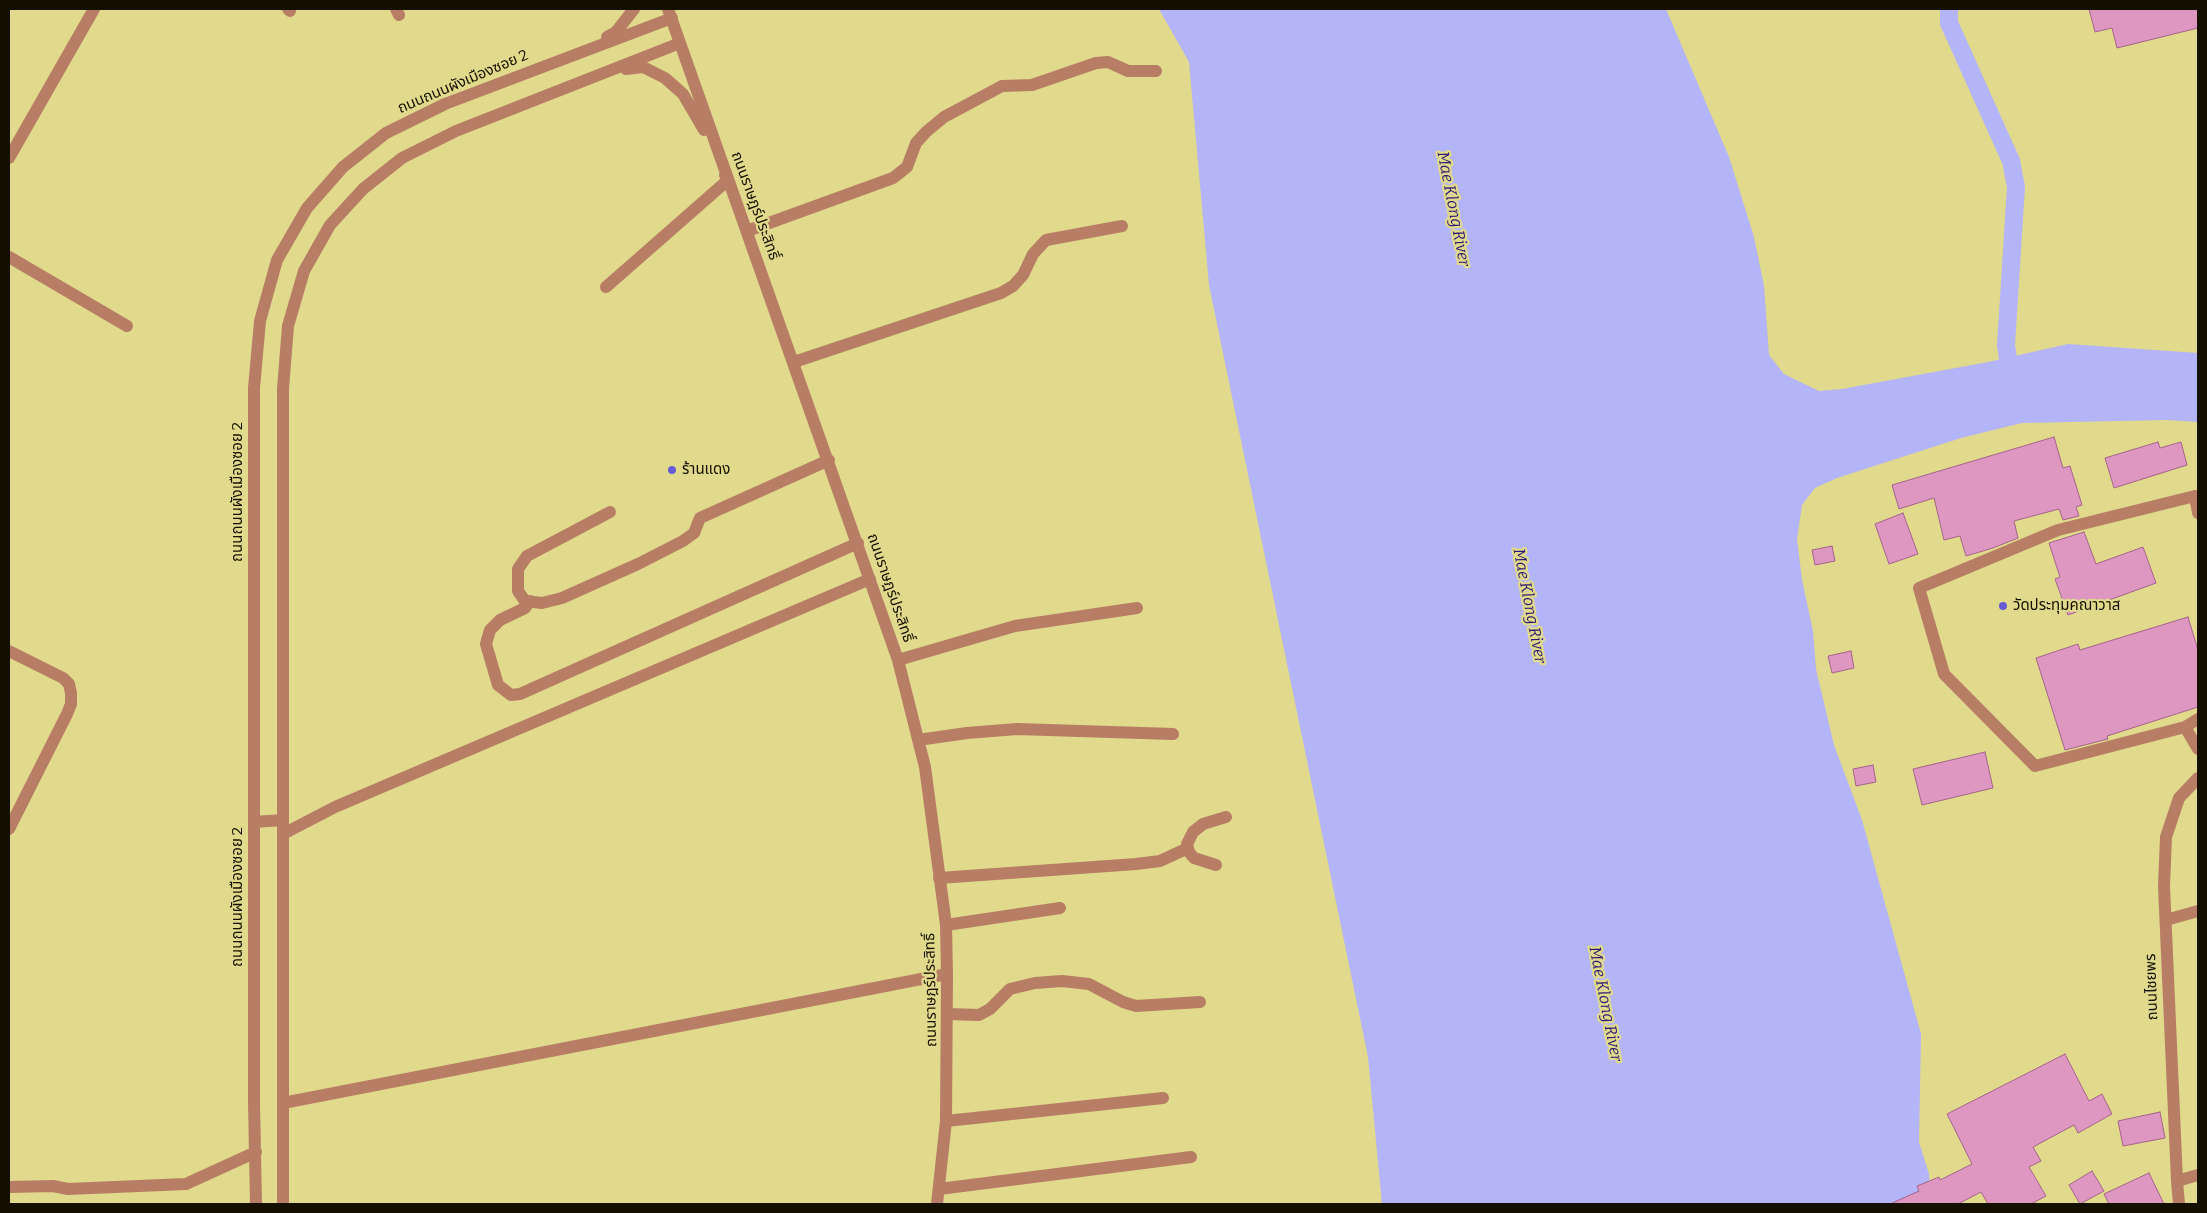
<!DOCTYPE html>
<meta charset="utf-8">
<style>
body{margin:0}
#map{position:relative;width:2207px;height:1213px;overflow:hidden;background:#e1d98b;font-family:Bitter,serif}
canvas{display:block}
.frame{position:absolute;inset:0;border:10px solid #131000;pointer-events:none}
</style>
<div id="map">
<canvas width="2207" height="1213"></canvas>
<div class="frame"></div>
</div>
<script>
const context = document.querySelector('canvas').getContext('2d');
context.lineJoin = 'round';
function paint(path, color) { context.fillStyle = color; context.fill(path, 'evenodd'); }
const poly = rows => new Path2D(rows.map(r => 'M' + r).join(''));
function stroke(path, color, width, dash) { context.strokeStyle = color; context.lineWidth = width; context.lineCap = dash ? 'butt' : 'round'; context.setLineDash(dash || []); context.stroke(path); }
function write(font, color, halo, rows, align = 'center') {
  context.font = font + ' Bitter,"Noto Sans Thai",serif'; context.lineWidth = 4.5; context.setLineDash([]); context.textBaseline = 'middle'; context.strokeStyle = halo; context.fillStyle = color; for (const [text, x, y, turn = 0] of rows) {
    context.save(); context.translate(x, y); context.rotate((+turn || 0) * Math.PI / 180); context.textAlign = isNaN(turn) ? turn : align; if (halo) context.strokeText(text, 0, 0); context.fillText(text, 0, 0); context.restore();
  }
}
const water = poly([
 [1159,9,1666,9,1729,157,1754,237,1764,286,1769,355,1784,374,1819,391,1842,389,1988,362,2068,344,2198,353,2198,422,2167,420,2022,423,1961,438,1837,478,1815,488,1802,505,1797,539,1802,580,1813,631,1816,669,1834,745,1862,820,1921,1034,1919,1142,1929,1174,1930,1204,1382,1204,1368,1057,1209,285,1189,62]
]);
const canal = poly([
 [1949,9,1949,23,2011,161,2016,187,2006,345,2011,379]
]);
const building = poly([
 [2089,9,2198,9,2198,28,2117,48,2112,28,2095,32,2089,9],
 [2054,437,2063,468,2070,466,2082,505,2076,507,2079,516,2063,520,2059,509,2014,521,2018,538,1993,548,1966,556,1960,536,1944,540,1934,498,1899,509,1892,485,2054,437],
 [2158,442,2160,448,2181,442,2187,465,2114,488,2105,458,2158,442],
 [1903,513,1918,554,1889,564,1875,524,1903,513],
 [2084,532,2096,564,2143,547,2156,583,2068,615,2055,579,2060,577,2049,543,2084,532],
 [1832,546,1835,561,1815,565,1812,550,1832,546],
 [2188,617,2198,650,2198,707,2107,736,2108,739,2065,750,2036,658,2078,644,2080,650,2188,617],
 [1851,651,1854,668,1832,673,1828,656,1851,651],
 [1985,752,1993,788,1922,805,1913,769,1985,752],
 [1873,765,1876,782,1856,786,1853,769,1873,765],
 [2065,1054,2089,1101,2102,1094,2112,1114,2078,1133,2074,1125,2033,1147,2041,1161,2029,1167,2046,1196,2031,1204,1988,1204,1981,1192,1958,1204,1890,1204,1919,1191,1917,1186,1939,1177,1940,1180,1972,1164,1947,1114,2065,1054],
 [2160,1112,2165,1138,2123,1146,2118,1121,2160,1112],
 [2092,1171,2104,1191,2080,1204,2069,1185,2092,1171],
 [2149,1173,2164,1204,2109,1204,2104,1194,2149,1173]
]);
const minor = poly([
 [288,9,290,11],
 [396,9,399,15],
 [668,9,898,660,925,767,946,925,947,974,946,1121,937,1204],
 [607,37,616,32,634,9],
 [626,69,643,67,665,78,683,94,704,130],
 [9,158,94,9],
 [747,231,893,178,907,167,916,143,926,132,944,117,1002,86,1032,85,1096,63,1108,62,1128,71,1156,71],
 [9,257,127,326],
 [606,287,728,180,725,175],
 [794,362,1001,293,1013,286,1023,275,1033,254,1046,240,1122,226],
 [610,512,527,556,518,569,518,591,525,601,542,603,562,598,638,564,683,541,694,533,700,518,829,460],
 [2198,513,2195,496,2058,530,1919,588,1944,674,2035,766,2185,727,2198,719],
 [530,601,525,608,500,620,490,630,486,644,498,685,511,695,520,694,858,543],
 [9,651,63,678,69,684,71,693,71,704,67,714,9,829],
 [898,660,1015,626,1137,608],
 [2185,727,2198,749],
 [918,740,967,733,1017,729,1173,734],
 [254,822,283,820],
 [283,834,335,807,870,579],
 [1216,865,1194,858,1189,852,1187,844,1193,832,1203,824,1226,817],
 [939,878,1136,864,1160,861,1188,848],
 [2166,920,2198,911],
 [946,925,1060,908],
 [948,1014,979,1015,990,1009,1010,989,1035,983,1062,981,1089,984,1123,1002,1136,1006,1200,1002],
 [283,1103,947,974],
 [946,1121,1163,1098],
 [2177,1181,2198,1175],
 [9,1187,53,1186,68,1189,186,1184,256,1152],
 [939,1189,1191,1157],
 [256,1204,254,1103,254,388,260,321,277,260,307,208,343,167,386,133,445,104,672,18],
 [283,1204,283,389,288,326,304,271,330,225,363,189,402,158,456,131,680,43],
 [2179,1204,2177,1181,2164,886,2166,837,2179,798,2198,778]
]);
const markers = [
 [672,470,5,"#675bd5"],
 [2003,606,5,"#675bd5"]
];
const streetNames = [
 ["ถนนถนนผังเมืองซอย 2",463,82,-23],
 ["ถนนราษฎร์ประสิทธิ์",755,206,70],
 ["ถนนถนนผังเมืองซอย 2",238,492,-90],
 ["ถนนราษฎร์ประสิทธิ์",890,588,71],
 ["ถนนถนนผังเมืองซอย 2",238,897,-90],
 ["ถนนไชยพร",2152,987,-92],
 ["ถนนราษฎร์ประสิทธิ์",931,990,-91]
];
const poiNames = [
 ["ร้านแดง",682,470],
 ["วัดประทุมคณาวาส",2013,606]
];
const waterNames = [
 ["Mae Klong River",1453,209,79],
 ["Mae Klong River",1529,606,79],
 ["Mae Klong River",1605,1004,79]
];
paint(water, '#b3b5f8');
stroke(canal, '#b3b5f8', 18);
paint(building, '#dd97c1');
stroke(building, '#a4638b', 1);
stroke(minor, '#b77d65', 12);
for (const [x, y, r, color] of markers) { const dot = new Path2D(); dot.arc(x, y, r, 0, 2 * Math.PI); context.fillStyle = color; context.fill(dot); stroke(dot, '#e1d98b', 2); }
write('15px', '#131000', '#e1d98b', streetNames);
write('15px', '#131000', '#e1d98b', poiNames, 'left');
write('italic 16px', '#2b1775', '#e1d98b', waterNames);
</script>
